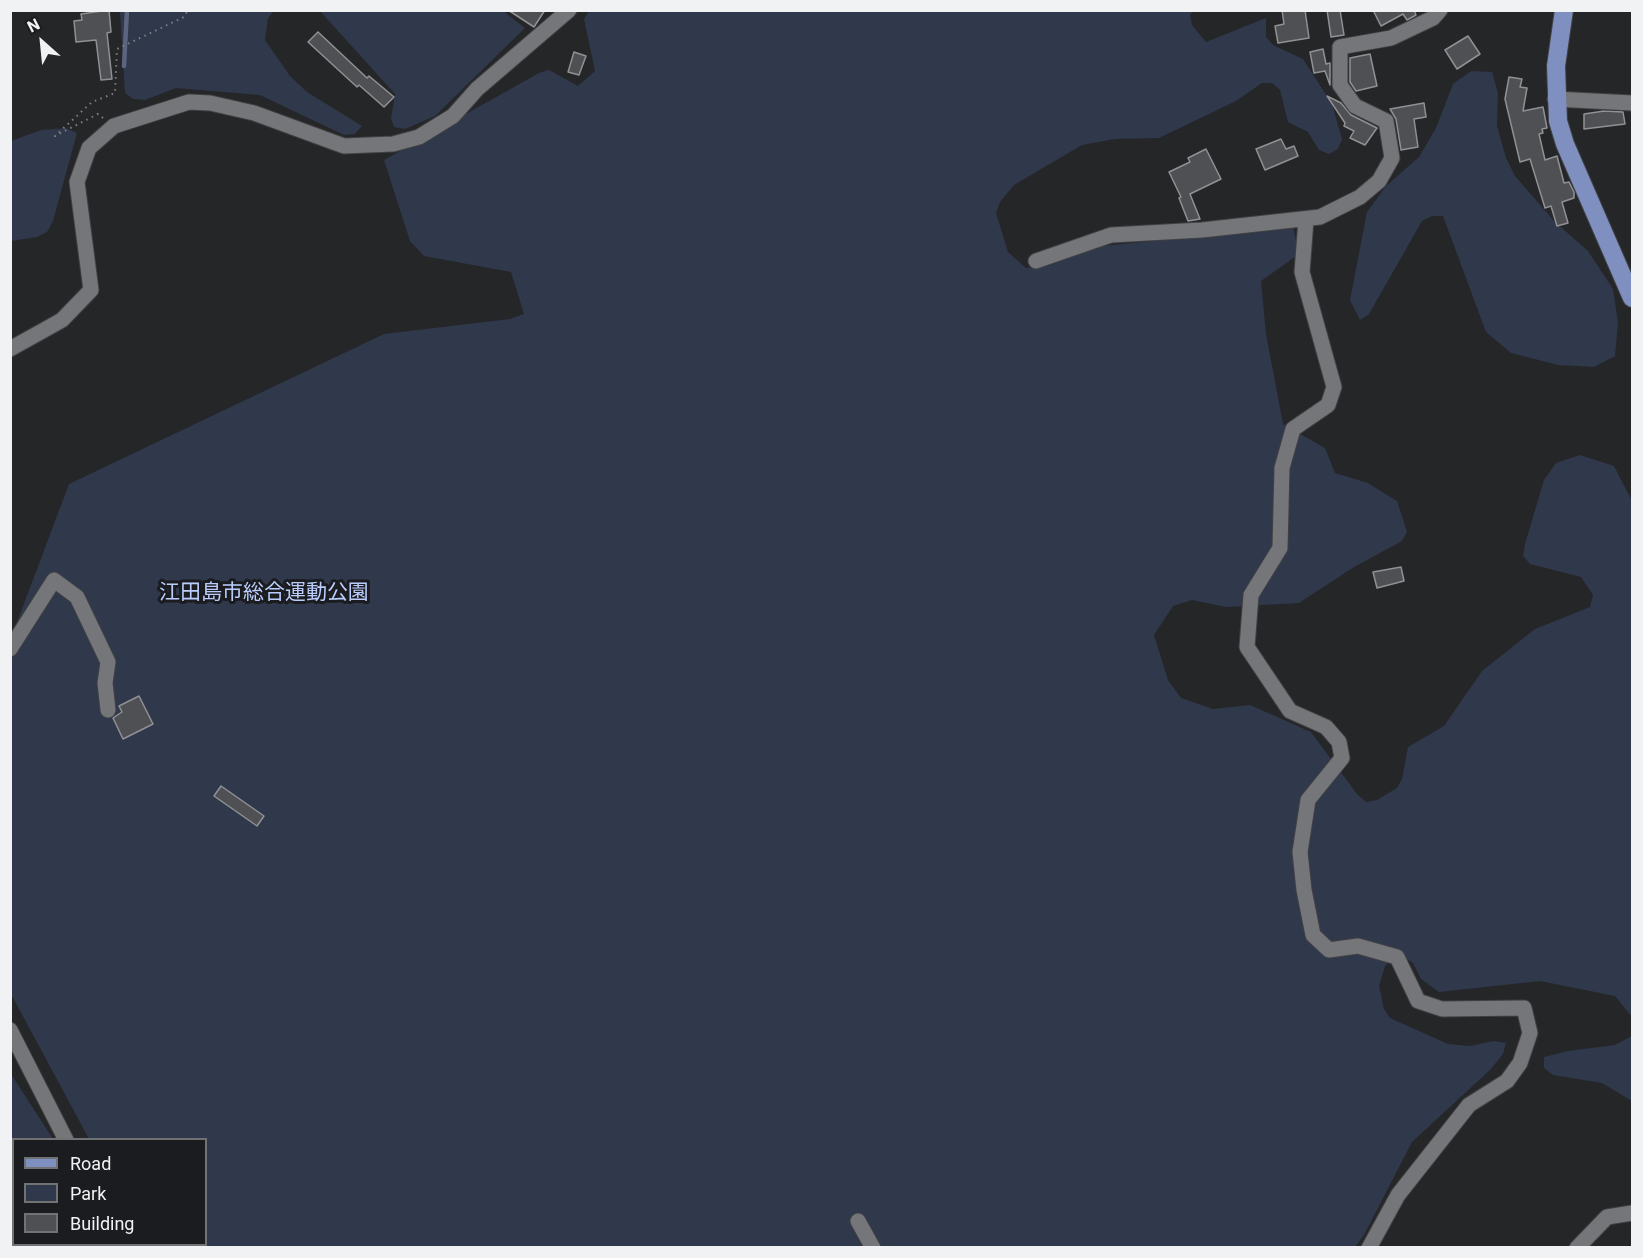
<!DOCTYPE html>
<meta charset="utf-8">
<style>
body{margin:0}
#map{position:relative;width:1643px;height:1258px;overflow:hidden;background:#252628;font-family:Roboto,sans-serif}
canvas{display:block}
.frame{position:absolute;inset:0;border:12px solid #f1f2f3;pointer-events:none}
.legend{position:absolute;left:12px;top:1138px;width:195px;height:108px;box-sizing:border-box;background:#1b1c1f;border:2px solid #717274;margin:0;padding:8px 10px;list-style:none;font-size:18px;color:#f1f2f3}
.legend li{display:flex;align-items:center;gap:12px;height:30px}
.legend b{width:30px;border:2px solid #717274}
.north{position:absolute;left:12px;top:12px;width:60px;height:60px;-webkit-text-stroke:4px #1b1c1f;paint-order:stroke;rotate:333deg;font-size:16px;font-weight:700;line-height:24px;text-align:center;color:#f1f2f3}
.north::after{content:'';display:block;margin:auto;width:21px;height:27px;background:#f1f2f3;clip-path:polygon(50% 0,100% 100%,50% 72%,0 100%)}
</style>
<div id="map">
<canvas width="1643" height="1258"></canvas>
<div class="frame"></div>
<ul class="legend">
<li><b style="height:8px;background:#7f90c0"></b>Road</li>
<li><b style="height:16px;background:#30384c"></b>Park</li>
<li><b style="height:16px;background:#4f5053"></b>Building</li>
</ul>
<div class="north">N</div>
</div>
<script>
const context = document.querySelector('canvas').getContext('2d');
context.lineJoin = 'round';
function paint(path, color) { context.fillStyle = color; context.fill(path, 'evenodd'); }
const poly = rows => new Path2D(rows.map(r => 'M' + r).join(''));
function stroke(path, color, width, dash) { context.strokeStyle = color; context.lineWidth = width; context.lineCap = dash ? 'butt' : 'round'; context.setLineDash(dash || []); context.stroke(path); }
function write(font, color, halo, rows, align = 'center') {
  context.font = font + ' Roboto,"Noto Sans JP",sans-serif'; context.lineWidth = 6; context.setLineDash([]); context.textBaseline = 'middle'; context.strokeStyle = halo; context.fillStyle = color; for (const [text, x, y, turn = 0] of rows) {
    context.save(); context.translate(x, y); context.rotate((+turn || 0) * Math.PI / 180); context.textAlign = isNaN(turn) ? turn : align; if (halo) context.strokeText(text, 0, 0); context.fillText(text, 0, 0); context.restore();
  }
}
const green = poly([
 [120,11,274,11,268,18,265,40,290,76,307,92,362,126,355,134,344,135,260,95,176,88,145,100,133,99,125,93],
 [320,11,503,11,525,28,435,116,405,129,394,127,391,118,395,94],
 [589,11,1193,11,1190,15,1192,25,1206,42,1266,18,1266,37,1273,45,1303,59,1332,104,1342,139,1338,149,1329,154,1319,150,1308,132,1288,122,1280,90,1272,83,1262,83,1236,101,1159,138,1115,139,1082,145,1014,185,1000,202,996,213,1008,252,1026,268,1048,266,1103,246,1293,227,1299,254,1261,281,1266,334,1283,424,1325,448,1335,473,1368,483,1397,501,1407,532,1402,541,1354,567,1299,603,1226,607,1192,600,1173,606,1154,635,1168,680,1181,698,1213,709,1250,705,1311,732,1357,794,1366,802,1377,800,1397,788,1402,779,1408,747,1444,726,1482,671,1535,629,1590,607,1593,595,1581,577,1530,564,1523,556,1525,544,1544,480,1556,463,1580,455,1614,466,1632,501,1632,1017,1615,996,1540,981,1439,992,1421,979,1413,963,1404,957,1393,958,1385,966,1379,986,1384,1009,1390,1018,1448,1044,1470,1046,1494,1041,1506,1043,1503,1054,1490,1070,1412,1142,1364,1235,1355,1247,143,1247,142,1245,206,1244,206,1140,89,1139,11,994,10,641,69,484,384,334,510,319,524,314,511,272,424,256,410,241,384,160,539,73,549,70,578,86,595,71,584,19],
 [1471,71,1492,72,1498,93,1497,126,1506,158,1515,176,1554,221,1588,251,1613,289,1618,322,1615,356,1594,367,1558,365,1511,353,1486,332,1443,216,1432,216,1422,221,1369,314,1360,320,1350,300,1367,212,1386,186,1419,157,1436,128,1453,84],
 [66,128,77,133,53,221,47,232,37,237,11,241,11,141,41,130],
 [1632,1036,1632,1101,1602,1083,1553,1075,1544,1068,1544,1057,1568,1051,1615,1045],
 [11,1074,53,1139,14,1140,14,1244,99,1244,99,1247,11,1247]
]);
const stream = poly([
 [124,66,127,10]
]);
const building = poly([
 [109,10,111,32,107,33,112,79,101,80,96,40,76,42,74,21,82,20,81,14,109,10],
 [508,10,545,10,534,27,508,10],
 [1282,10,1305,10,1309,38,1278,43,1275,26,1284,24,1282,10],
 [1327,10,1340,10,1344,35,1331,37,1327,10],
 [1373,10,1414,10,1416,15,1407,20,1403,14,1381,26,1373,10],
 [318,32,367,78,369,76,394,97,384,107,359,85,357,87,308,42,318,32],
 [1468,36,1480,54,1457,69,1445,50,1468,36],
 [1323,49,1326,64,1330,63,1330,85,1325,71,1314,73,1310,52,1323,49],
 [574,52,586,56,579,75,568,72,574,52],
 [1370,54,1377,86,1356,91,1350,82,1350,58,1370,54],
 [1509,77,1522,79,1520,87,1527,88,1523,111,1543,107,1547,128,1542,129,1543,133,1539,134,1545,160,1557,156,1564,183,1569,182,1574,192,1574,198,1562,202,1568,223,1557,226,1551,206,1545,208,1530,159,1520,162,1505,99,1509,77],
 [1327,96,1341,103,1351,115,1377,128,1365,145,1350,138,1354,131,1344,126,1345,123,1327,96],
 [1424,103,1426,117,1414,119,1418,147,1401,150,1396,119,1390,109,1424,103],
 [1604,111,1623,112,1625,124,1584,129,1584,114,1604,111],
 [1281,139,1286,149,1294,146,1298,156,1265,170,1256,149,1281,139],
 [1206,149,1221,179,1190,194,1200,219,1188,221,1179,198,1181,197,1169,172,1190,162,1188,158,1206,149],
 [1401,567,1404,581,1377,588,1373,572,1401,567],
 [139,696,153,724,123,739,113,718,122,712,119,706,139,696],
 [221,786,264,816,257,826,214,796,221,786]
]);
const path = poly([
 [103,118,98,114,55,136,92,102,115,93,117,49,184,17,188,10]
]);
const minor = poly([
 [1555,99,1632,103],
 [1306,220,1302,272,1334,387,1328,405,1293,429,1282,468,1280,548,1251,595,1247,647,1290,711,1326,727,1339,742,1342,758,1308,800,1300,852,1304,890,1313,935,1329,950,1358,946,1397,957,1418,1001,1442,1009,1524,1008,1530,1033,1520,1063,1507,1081,1469,1105,1398,1195,1369,1248],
 [1036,261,1111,235,1202,230,1320,217,1360,197,1379,181,1392,158,1386,121,1355,106,1340,85,1340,47,1391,38,1433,18,1440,10],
 [10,349,62,320,91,290,77,182,89,148,114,126,189,102,210,103,254,113,344,146,393,144,419,137,453,116,477,89,569,10],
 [10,649,54,580,77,597,108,662,105,683,108,710],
 [10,1030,66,1140],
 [858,1221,873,1248],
 [119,1244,120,1248],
 [1577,1248,1607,1217,1632,1213]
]);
const major = poly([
 [1564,10,1556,66,1558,121,1565,144,1632,298]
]);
const parkNames = [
 ["江田島市総合運動公園",264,594]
];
paint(green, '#30384c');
stroke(stream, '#5c657e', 4.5);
paint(building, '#4f5053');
stroke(building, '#909194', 1.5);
stroke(minor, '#404143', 17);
stroke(major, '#404143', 20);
stroke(path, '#7f8081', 2, [1.5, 4.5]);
stroke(minor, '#757679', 15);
stroke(major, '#7f90c0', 18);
write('21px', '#b9ccfc', '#1b1c1f', parkNames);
</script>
